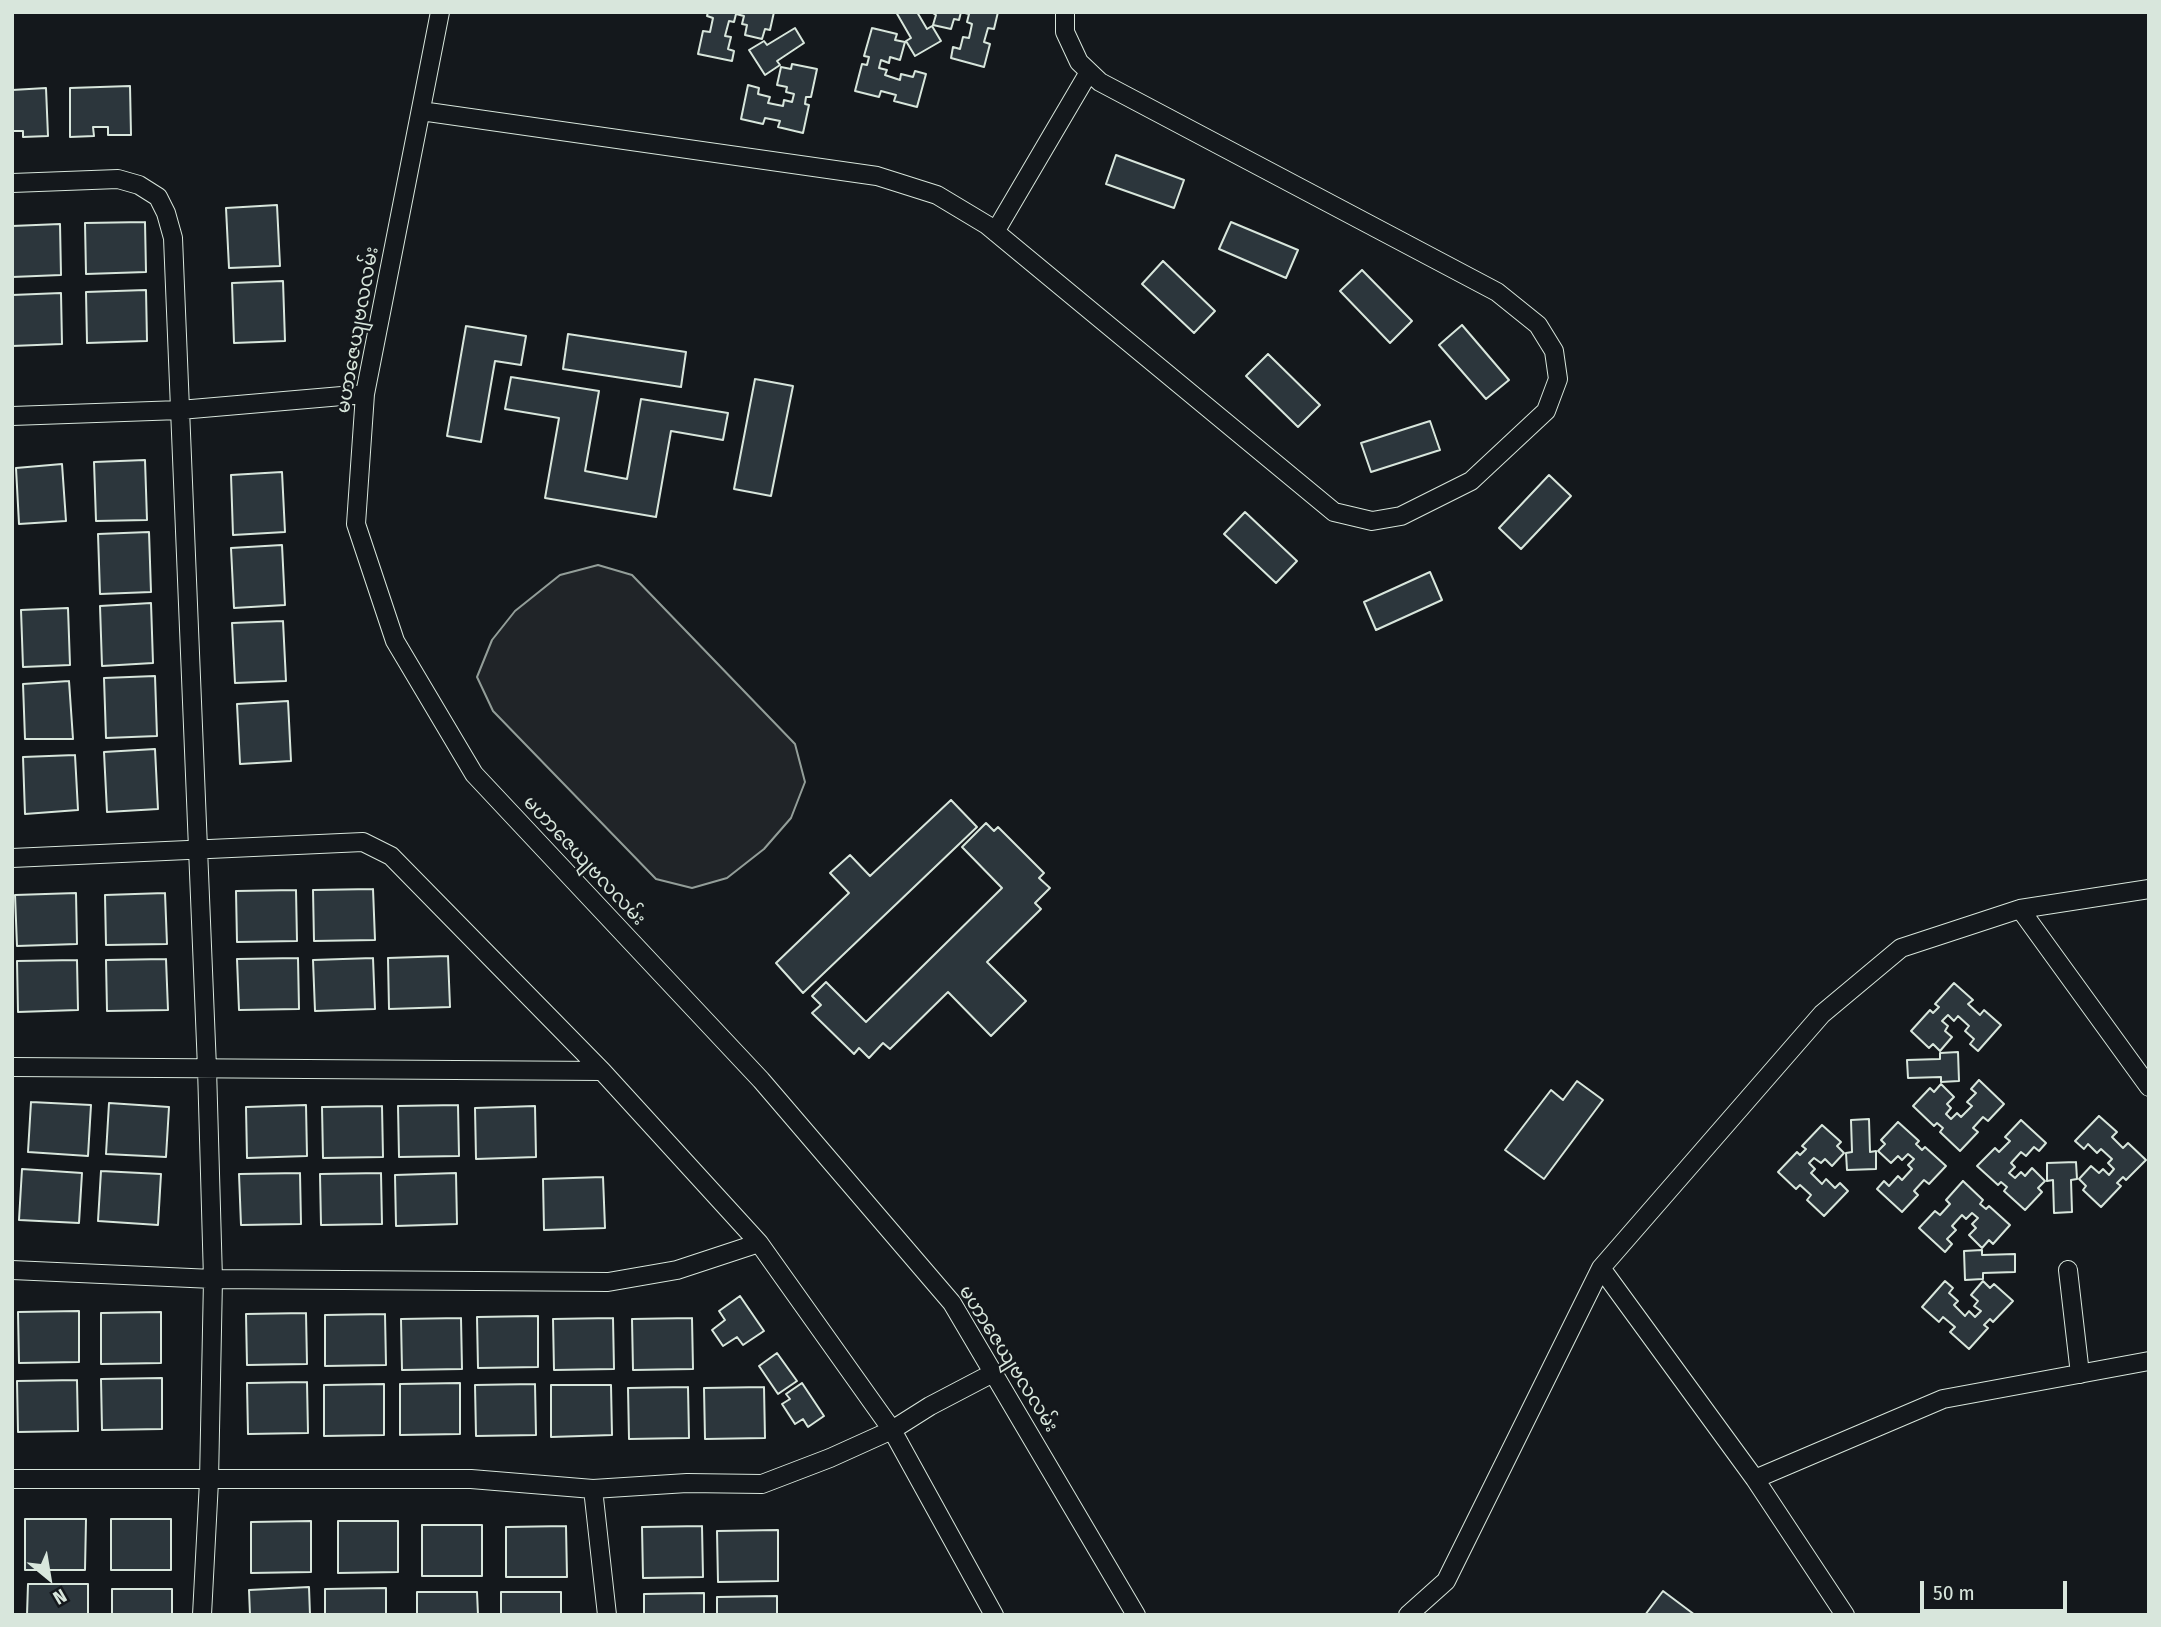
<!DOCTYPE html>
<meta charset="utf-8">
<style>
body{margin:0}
#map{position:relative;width:2161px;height:1627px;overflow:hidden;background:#14181c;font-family:"Fira Sans Condensed",sans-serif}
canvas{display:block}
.frame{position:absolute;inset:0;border:14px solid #d8e6dc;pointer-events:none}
.north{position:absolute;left:14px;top:1543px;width:70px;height:70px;-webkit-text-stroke:5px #14181c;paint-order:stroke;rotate:150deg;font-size:19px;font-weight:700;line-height:28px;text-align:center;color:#d8e6dc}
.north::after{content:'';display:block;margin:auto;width:24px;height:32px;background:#d8e6dc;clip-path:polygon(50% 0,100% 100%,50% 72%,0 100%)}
.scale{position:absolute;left:1920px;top:1581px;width:147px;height:32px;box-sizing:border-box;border:4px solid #d8e6dc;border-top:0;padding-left:9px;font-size:21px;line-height:24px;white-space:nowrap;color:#d8e6dc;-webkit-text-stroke:5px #14181c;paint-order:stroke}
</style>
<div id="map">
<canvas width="2161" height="1627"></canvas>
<div class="frame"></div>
<div class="north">N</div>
<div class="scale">50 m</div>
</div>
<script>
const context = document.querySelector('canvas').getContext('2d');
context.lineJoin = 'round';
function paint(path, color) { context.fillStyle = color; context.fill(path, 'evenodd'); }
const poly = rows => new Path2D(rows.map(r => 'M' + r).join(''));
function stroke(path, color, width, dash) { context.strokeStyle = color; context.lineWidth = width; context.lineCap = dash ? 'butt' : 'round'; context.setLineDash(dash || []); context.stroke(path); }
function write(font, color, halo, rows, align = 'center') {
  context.font = font + ' "Fira Sans Condensed","Noto Sans Myanmar",sans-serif'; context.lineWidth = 5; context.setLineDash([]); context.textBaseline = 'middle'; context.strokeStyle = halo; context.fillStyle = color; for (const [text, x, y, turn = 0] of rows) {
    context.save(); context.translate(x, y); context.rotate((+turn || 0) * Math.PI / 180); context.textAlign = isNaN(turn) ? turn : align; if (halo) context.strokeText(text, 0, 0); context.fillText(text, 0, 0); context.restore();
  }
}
const green = poly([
 [598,565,632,575,795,744,805,782,791,818,764,849,727,878,692,888,656,879,493,711,477,677,492,640,515,611,560,575,598,565]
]);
const building = poly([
 [708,12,774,12,770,30,765,29,762,39,745,35,747,25,742,24,744,16,736,14,734,22,729,21,725,36,731,37,728,49,734,51,732,61,698,54,703,31,710,32,713,18,707,16,708,12],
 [896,12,917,12,927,29,932,26,941,41,915,56,906,41,911,38,896,12],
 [931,12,998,12,994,29,988,28,984,42,990,44,984,67,951,58,953,47,960,49,963,37,969,38,972,24,967,22,969,14,961,12,959,20,954,19,951,29,933,25,936,15,931,12],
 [795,28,804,43,777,61,780,65,765,75,749,50,764,41,767,45,795,28],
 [872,28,897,34,895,40,905,42,900,60,890,57,889,63,881,60,879,68,887,70,885,75,900,80,901,74,913,77,915,71,926,74,917,107,894,101,896,95,881,91,879,97,855,91,862,64,867,65,869,57,864,56,872,28],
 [792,64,817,69,811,97,806,97,805,104,809,105,803,133,778,127,780,121,765,118,763,124,741,119,748,85,759,88,758,94,770,97,768,103,783,106,784,100,792,102,794,94,786,92,787,87,777,85,781,67,791,69,792,64],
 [130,86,131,135,108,135,108,127,93,127,94,136,70,137,70,88,130,86],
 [46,88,48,136,23,137,23,131,12,131,12,90,46,88],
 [1116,155,1184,180,1174,208,1106,184,1116,155],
 [277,205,280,266,229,268,226,208,277,205],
 [145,222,146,272,86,274,85,223,145,222],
 [1231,222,1298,250,1286,278,1219,249,1231,222],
 [60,224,61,275,12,277,12,226,60,224],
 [1163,261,1215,311,1194,333,1142,284,1163,261],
 [1362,270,1412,321,1390,343,1340,291,1362,270],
 [283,281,285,341,234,343,232,283,283,281],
 [146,290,147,341,87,343,86,292,146,290],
 [61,293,62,344,12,346,12,295,61,293],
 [1462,325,1509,380,1486,399,1439,345,1462,325],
 [466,326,526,336,521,365,495,361,481,442,447,436,466,326],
 [568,334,686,352,681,387,563,369,568,334],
 [1268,354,1320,405,1298,427,1246,376,1268,354],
 [511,377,599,391,585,471,627,479,641,399,728,413,723,440,671,431,656,517,545,498,559,418,505,409,511,377],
 [755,379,793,386,771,496,734,489,755,379],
 [1430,421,1440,450,1371,472,1361,443,1430,421],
 [145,460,147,520,96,521,94,462,145,460],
 [62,464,66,521,19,524,16,468,62,464],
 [282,472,285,532,233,535,231,475,282,472],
 [1549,475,1571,496,1521,549,1499,528,1549,475],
 [1245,512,1297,561,1276,583,1224,534,1245,512],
 [149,532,151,592,100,594,98,534,149,532],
 [282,545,285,605,234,608,231,548,282,545],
 [1430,572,1442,600,1376,630,1364,602,1430,572],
 [151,603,153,663,102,666,100,606,151,603],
 [68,608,70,665,23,667,21,610,68,608],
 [283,621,286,681,235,683,232,623,283,621],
 [155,676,157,736,106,738,104,678,155,676],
 [69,681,73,739,25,739,23,684,69,681],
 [288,701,291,761,240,764,237,704,288,701],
 [155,749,158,809,107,812,104,752,155,749],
 [75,755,78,810,25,814,23,757,75,755],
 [951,800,977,827,803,993,776,963,849,893,830,873,850,855,870,876,951,800],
 [986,823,994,831,998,827,1044,873,1039,878,1050,888,1035,903,1041,909,987,962,1026,1001,991,1036,948,992,890,1049,883,1043,869,1058,859,1048,854,1054,812,1013,821,1005,812,996,826,982,866,1022,1002,888,962,847,986,823],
 [373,889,375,940,314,941,313,890,373,889],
 [296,890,297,941,237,942,236,891,296,890],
 [76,893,77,944,17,946,15,895,76,893],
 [165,893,167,944,106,945,105,895,165,893],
 [448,956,450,1007,389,1009,388,958,448,956],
 [298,958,299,1009,239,1010,237,959,298,958],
 [373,958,375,1009,315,1011,313,960,373,958],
 [166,959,168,1010,107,1011,106,960,166,959],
 [77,960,78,1010,18,1012,17,961,77,960],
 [1954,983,1973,1000,1968,1004,1980,1015,1984,1010,2001,1025,1978,1051,1970,1044,1974,1039,1965,1031,1969,1026,1958,1016,1954,1021,1948,1015,1942,1021,1948,1026,1945,1031,1952,1037,1940,1051,1933,1044,1929,1048,1911,1031,1930,1010,1933,1013,1939,1007,1935,1004,1954,983],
 [1958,1052,1959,1081,1941,1082,1941,1077,1908,1078,1907,1060,1940,1059,1940,1053,1958,1052],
 [1979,1080,2004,1104,1988,1121,1983,1117,1973,1128,1978,1132,1960,1151,1940,1132,1943,1128,1937,1123,1934,1126,1913,1106,1930,1088,1934,1092,1941,1084,1954,1097,1947,1104,1951,1108,1946,1114,1951,1119,1957,1113,1961,1117,1972,1106,1967,1102,1976,1093,1971,1089,1979,1080],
 [1577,1081,1603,1100,1544,1179,1505,1150,1551,1090,1563,1100,1577,1081],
 [31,1102,91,1105,88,1156,28,1152,31,1102],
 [109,1103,169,1107,166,1157,106,1154,109,1103],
 [306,1105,307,1156,247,1158,246,1107,306,1105],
 [458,1105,459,1156,399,1157,398,1106,458,1105],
 [382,1106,383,1157,323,1158,322,1107,382,1106],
 [535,1106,536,1157,476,1159,475,1108,535,1106],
 [2099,1116,2117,1132,2112,1137,2123,1148,2128,1143,2146,1160,2126,1180,2123,1177,2117,1183,2121,1186,2101,1207,2083,1190,2086,1186,2079,1179,2091,1166,2099,1173,2103,1169,2109,1175,2114,1169,2108,1163,2112,1159,2101,1149,2097,1153,2088,1144,2084,1149,2075,1141,2099,1116],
 [1869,1119,1870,1152,1876,1151,1876,1169,1847,1170,1846,1153,1852,1152,1851,1120,1869,1119],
 [2021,1120,2046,1143,2039,1151,2034,1147,2026,1156,2021,1152,2011,1163,2015,1167,2009,1173,2015,1178,2021,1172,2025,1176,2032,1168,2045,1181,2038,1188,2042,1192,2025,1210,2004,1191,2007,1187,2001,1182,1998,1185,1977,1166,1995,1148,1999,1152,2010,1141,2005,1137,2021,1120],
 [1898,1122,1919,1141,1916,1144,1922,1150,1925,1147,1946,1166,1929,1184,1924,1180,1914,1191,1918,1195,1902,1212,1877,1189,1884,1181,1889,1186,1898,1176,1902,1180,1912,1169,1908,1165,1914,1159,1908,1154,1902,1160,1898,1156,1891,1163,1878,1151,1885,1144,1881,1140,1898,1122],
 [1822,1125,1841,1142,1837,1146,1844,1153,1832,1166,1825,1159,1821,1163,1814,1158,1809,1163,1815,1169,1811,1173,1822,1184,1826,1179,1835,1188,1840,1183,1848,1191,1824,1216,1807,1200,1811,1195,1800,1185,1796,1189,1778,1172,1797,1152,1800,1155,1806,1149,1802,1146,1822,1125],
 [2076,1162,2077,1179,2071,1180,2072,1212,2054,1213,2053,1180,2047,1181,2047,1163,2076,1162],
 [22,1169,82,1173,79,1223,19,1220,22,1169],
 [101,1171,161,1174,158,1225,98,1221,101,1171],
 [300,1173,301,1224,241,1225,239,1174,300,1173],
 [381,1173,382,1224,321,1225,320,1174,381,1173],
 [456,1173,457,1224,396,1226,395,1175,456,1173],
 [603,1177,605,1228,544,1230,543,1179,603,1177],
 [1963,1181,1983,1200,1980,1204,1986,1209,1989,1206,2010,1225,1993,1244,1989,1240,1982,1248,1969,1235,1976,1228,1972,1224,1978,1218,1972,1213,1966,1219,1962,1215,1952,1226,1956,1230,1947,1239,1952,1244,1945,1252,1919,1228,1935,1211,1940,1215,1950,1204,1946,1200,1963,1181],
 [1982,1250,1982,1255,2015,1254,2015,1272,1983,1273,1983,1279,1965,1280,1964,1251,1982,1250],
 [1945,1281,1953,1288,1949,1293,1958,1301,1954,1305,1965,1316,1969,1311,1975,1317,1981,1311,1974,1306,1978,1301,1971,1295,1983,1281,1990,1288,1994,1284,2013,1301,1993,1322,1990,1319,1984,1325,1988,1328,1969,1349,1950,1332,1955,1327,1943,1317,1939,1322,1922,1307,1945,1281],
 [740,1296,764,1331,743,1345,737,1337,723,1346,712,1330,725,1320,719,1311,740,1296],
 [79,1311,79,1362,19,1363,18,1312,79,1311],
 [161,1312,161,1363,101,1364,101,1313,161,1312],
 [306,1313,307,1364,247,1365,246,1314,306,1313],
 [385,1314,386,1365,325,1366,325,1315,385,1314],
 [538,1316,538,1367,478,1368,477,1317,538,1316],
 [461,1318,462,1369,402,1370,401,1319,461,1318],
 [613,1318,614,1369,554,1370,553,1319,613,1318],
 [692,1318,693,1369,633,1370,632,1319,692,1318],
 [777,1353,797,1381,778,1394,759,1366,777,1353],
 [162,1378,162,1429,102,1430,101,1379,162,1378],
 [77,1380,78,1431,18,1432,17,1381,77,1380],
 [307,1382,308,1433,248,1434,247,1383,307,1382],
 [460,1383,460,1434,400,1435,400,1384,460,1383],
 [802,1383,824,1416,808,1427,803,1419,795,1424,782,1404,790,1399,786,1394,802,1383],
 [384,1384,384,1435,324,1436,324,1385,384,1384],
 [535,1384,536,1435,476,1436,475,1385,535,1384],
 [551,1385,611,1385,612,1435,551,1437,551,1385],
 [688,1387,689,1438,629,1439,628,1388,688,1387],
 [764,1387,765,1438,705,1439,704,1388,764,1387],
 [25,1519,86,1519,85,1570,25,1570,25,1519],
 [111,1519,171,1519,171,1570,111,1570,111,1519],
 [311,1521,311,1572,251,1573,251,1522,311,1521],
 [338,1521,398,1521,398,1572,338,1573,338,1521],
 [422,1525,482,1525,482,1576,422,1576,422,1525],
 [566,1526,567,1577,506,1577,506,1527,566,1526],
 [702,1526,703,1577,643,1578,642,1527,702,1526],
 [778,1530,778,1581,718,1582,717,1531,778,1530],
 [28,1584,88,1584,88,1615,27,1615,28,1584],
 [309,1587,310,1615,250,1615,249,1590,309,1587],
 [386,1588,386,1615,325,1615,325,1589,386,1588],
 [112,1589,172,1589,172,1615,112,1615,112,1589],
 [1663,1591,1695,1615,1645,1615,1663,1591],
 [417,1592,477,1592,478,1615,417,1615,417,1592],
 [501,1592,561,1592,561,1615,501,1615,501,1592],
 [704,1593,704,1615,644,1615,644,1594,704,1593],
 [777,1596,777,1615,717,1615,717,1597,777,1596]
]);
const minor = poly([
 [440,12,365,394,356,524,395,641,474,774,761,1080,952,1303,1136,1615],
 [421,111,877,176,937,195,987,225,1334,512,1372,521,1401,516,1471,481,1546,411,1558,379,1554,351,1538,325,1497,292,1100,82,1079,62,1065,32,1065,12],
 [12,183,118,179,139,185,158,197,166,213,173,238,207,1068,213,1279,209,1481,202,1615],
 [995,232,1089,72],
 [12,416,180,410,365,394],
 [12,858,363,842,391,856,602,1071,759,1243,892,1430,994,1615],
 [2020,909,2149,1087],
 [12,1067,602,1071],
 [1601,1268,1755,1479,1845,1615],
 [12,1270,213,1279,608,1282,677,1270,759,1243],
 [2068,1270,2080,1374],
 [12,1479,471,1479,593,1489,687,1483,762,1484,830,1458,892,1430,930,1406,993,1373],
 [1755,1479,1943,1399,2149,1361],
 [593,1489,607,1615],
 [1408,1615,1446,1581,1601,1268,1822,1014,1901,948,2020,909,2149,889]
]);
const streetNames = [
 ["မဟာဇေယျဗလလမ်း",358,330,-80],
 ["မဟာဇေယျဗလလမ်း",584,861,47],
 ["မဟာဇေယျဗလလမ်း",1008,1359,58]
];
paint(green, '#202428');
stroke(green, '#939e99', 2);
paint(building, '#2c363c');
stroke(building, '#d8e6dc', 2);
stroke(minor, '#d8e6dc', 20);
stroke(minor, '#14181c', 18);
write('19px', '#d8e6dc', '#14181c', streetNames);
</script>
